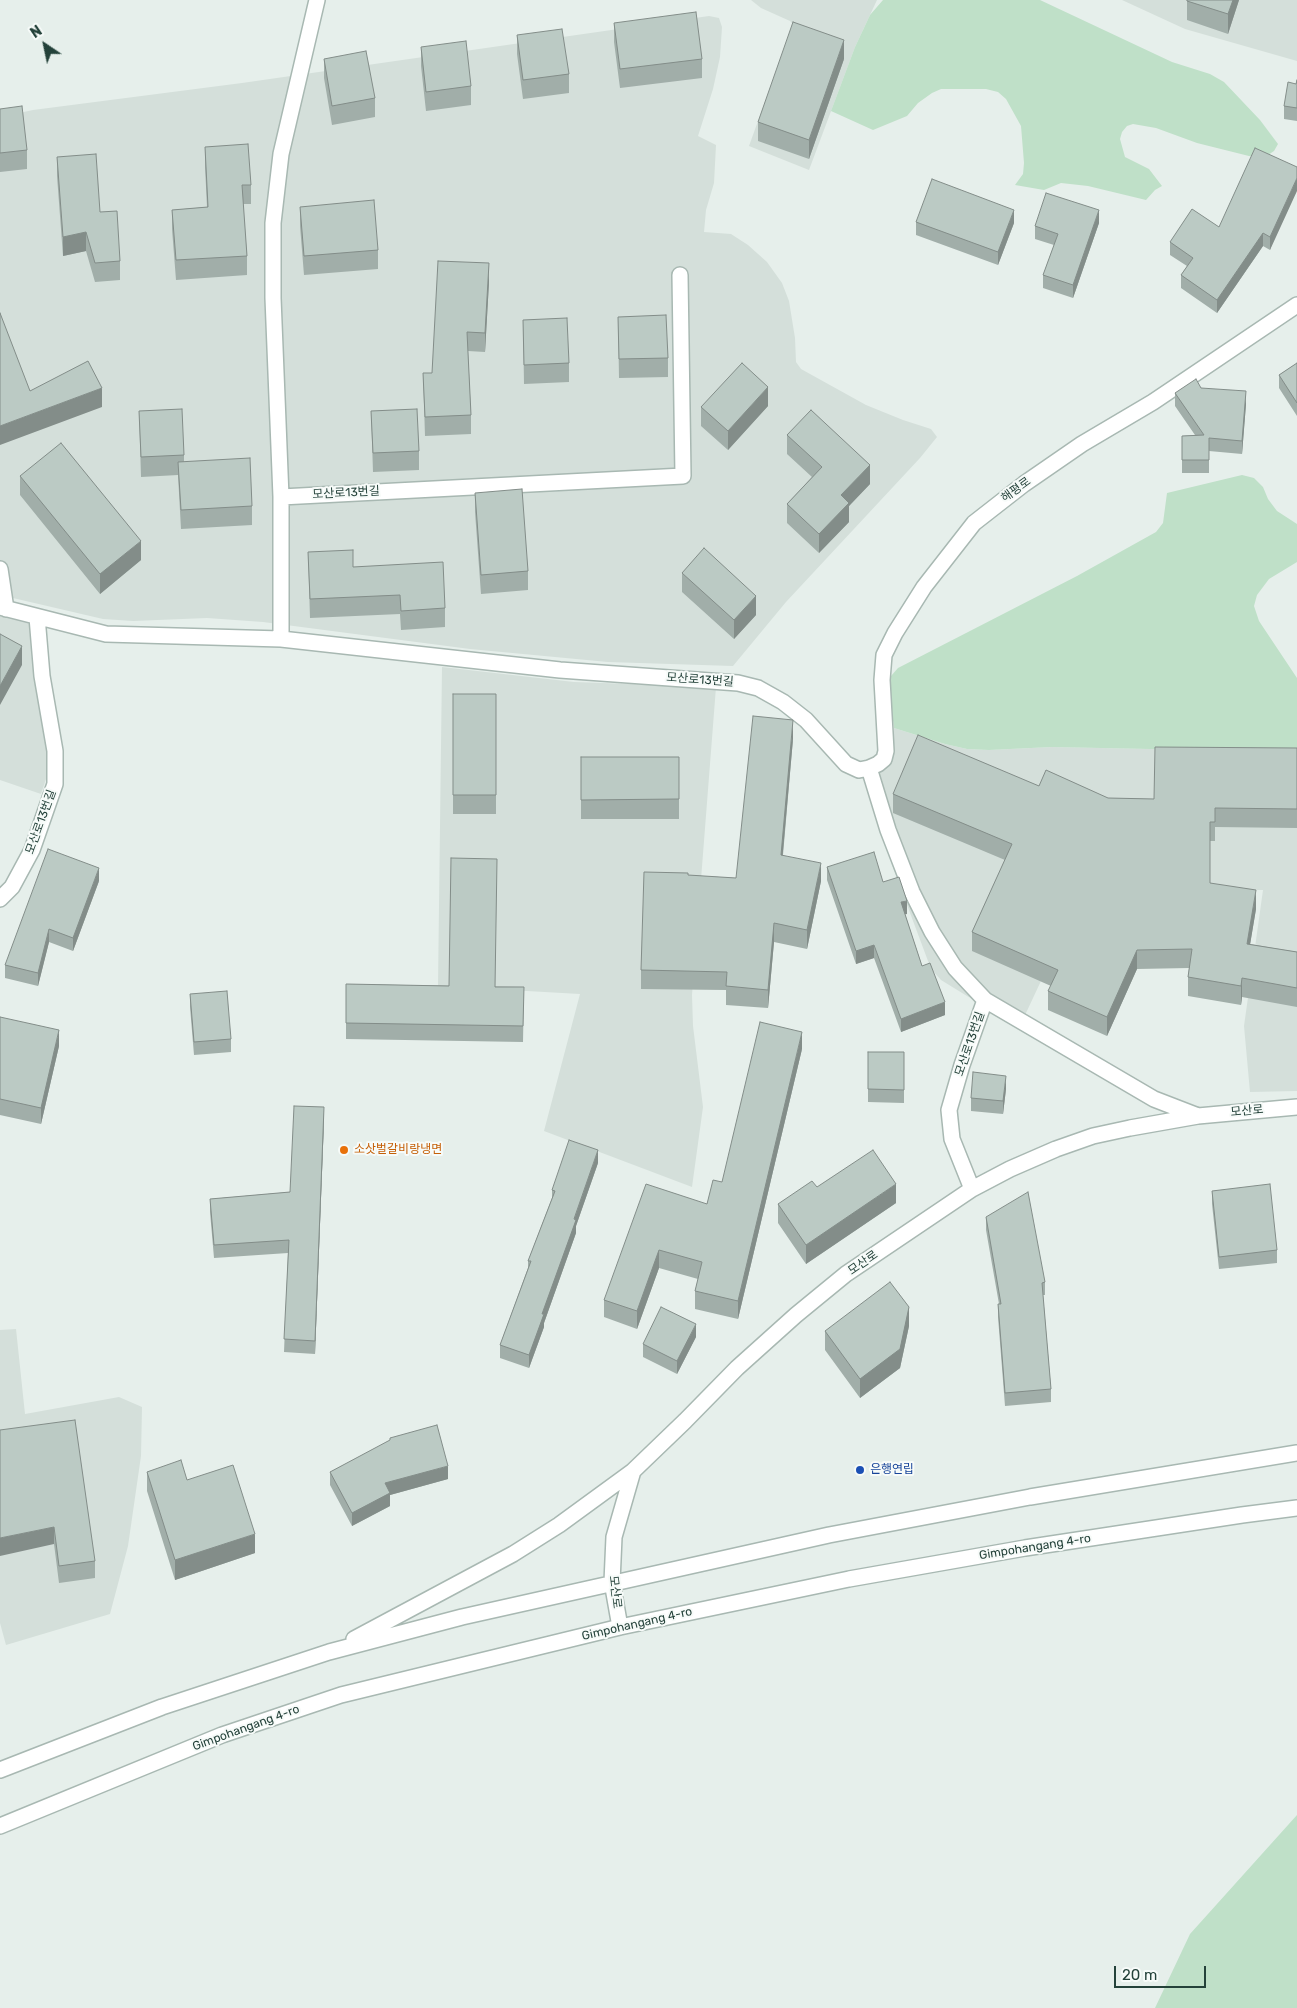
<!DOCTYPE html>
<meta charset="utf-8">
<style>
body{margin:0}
#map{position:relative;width:1297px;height:2008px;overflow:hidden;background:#e6efeb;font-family:Rubik,sans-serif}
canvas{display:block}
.north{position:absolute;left:20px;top:20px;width:50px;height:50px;-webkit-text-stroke:4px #f7fbf9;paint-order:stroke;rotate:326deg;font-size:14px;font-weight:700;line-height:20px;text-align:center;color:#24423a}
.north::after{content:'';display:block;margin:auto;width:18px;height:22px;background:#24423a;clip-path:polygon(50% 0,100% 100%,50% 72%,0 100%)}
.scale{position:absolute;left:1114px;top:1966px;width:92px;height:22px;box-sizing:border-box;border:2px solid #24423a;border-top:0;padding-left:6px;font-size:15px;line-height:18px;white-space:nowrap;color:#24423a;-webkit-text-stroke:4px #f7fbf9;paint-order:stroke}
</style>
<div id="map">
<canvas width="1297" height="2008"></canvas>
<div class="north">N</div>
<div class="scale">20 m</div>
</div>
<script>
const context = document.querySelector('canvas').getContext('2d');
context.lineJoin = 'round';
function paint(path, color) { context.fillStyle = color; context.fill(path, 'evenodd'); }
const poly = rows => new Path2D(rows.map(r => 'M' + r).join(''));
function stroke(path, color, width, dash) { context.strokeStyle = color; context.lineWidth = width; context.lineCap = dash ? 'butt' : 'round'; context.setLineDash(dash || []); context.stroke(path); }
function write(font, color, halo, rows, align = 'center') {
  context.font = font + ' Rubik,"Noto Sans KR",sans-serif'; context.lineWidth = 4; context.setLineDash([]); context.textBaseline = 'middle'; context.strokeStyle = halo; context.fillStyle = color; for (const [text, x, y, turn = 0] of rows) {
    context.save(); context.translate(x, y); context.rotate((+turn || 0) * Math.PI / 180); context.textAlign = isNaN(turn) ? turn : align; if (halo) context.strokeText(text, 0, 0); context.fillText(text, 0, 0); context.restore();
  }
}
const built = poly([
 [751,0,877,0,855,47,809,170,749,146,793,24,790,21,761,8],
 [1122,0,1297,0,1297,61,1185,29],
 [709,16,719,18,722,27,720,57,713,89,698,136,716,145,714,183,706,210,704,232,731,234,748,245,767,262,782,283,789,301,795,338,796,362,801,369,866,405,903,420,931,429,937,437,920,458,786,602,733,666,608,662,470,649,263,622,207,618,133,621,103,619,0,595,0,117,33,110,242,83],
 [0,614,29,623,32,660,46,732,49,755,48,773,41,794,0,780],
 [442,667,574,682,716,687,692,995,693,1026,703,1107,692,1187,544,1131,580,994,438,986],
 [894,728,945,744,967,749,989,750,1052,747,1297,752,1297,1091,1250,1092,1244,1026,1263,890,1083,891,1019,1028,941,980,933,971,928,961,891,862,864,776,889,764,893,754],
 [16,1329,25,1414,119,1397,142,1407,141,1456,128,1546,110,1614,6,1645,0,1623,0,1330]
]);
const green = poly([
 [883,0,1040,0,1172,62,1210,74,1224,82,1260,120,1278,144,1274,151,1268,155,1259,157,1249,156,1197,143,1156,128,1133,124,1127,126,1122,132,1120,139,1125,157,1149,169,1162,186,1155,190,1146,200,1088,186,1061,183,1044,190,1015,185,1023,174,1024,163,1021,126,1006,99,998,92,986,89,941,89,932,93,918,103,907,116,873,130,831,111,855,47,870,15],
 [1242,475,1254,478,1263,487,1268,499,1277,511,1297,524,1297,562,1269,579,1257,595,1254,606,1259,621,1297,678,1297,752,1052,747,989,750,967,749,945,744,894,728,889,690,891,676,898,668,1077,576,1156,532,1163,523,1167,493],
 [1297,1815,1297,2008,1155,2008,1190,1934]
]);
const minor = poly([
 [281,497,273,298,273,223,281,154,317,0],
 [0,569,6,609],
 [0,607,106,634,281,639,560,670,738,683,758,688,783,702,806,720,846,764,859,770,869,768,878,764,884,759,886,751,882,680,884,655,895,633,924,587,974,523,1024,484,1082,444,1153,402,1297,305],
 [281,639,281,497,683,476,680,275],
 [869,768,888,830,912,892,932,932,955,968,985,1000,962,1065,949,1110,952,1139,972,1189],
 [0,899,12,887,32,850,55,784,55,751,42,676,37,617],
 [985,1000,1154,1099,1198,1116],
 [620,1627,612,1582,614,1537,633,1471,685,1421,737,1368,796,1315,846,1274,972,1189,1010,1169,1056,1149,1093,1136,1130,1128,1198,1116,1297,1107],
 [354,1639,513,1554,559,1525,633,1471],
 [0,1770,162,1707,329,1652,462,1617,829,1535,1030,1497,1297,1453],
 [0,1826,222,1735,341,1695,620,1627,849,1579,1025,1548,1242,1515,1297,1508]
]);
const wall = poly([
 [1187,0,1239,0,1228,34,1187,20],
 [614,23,702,59,702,78,620,88,614,42],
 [517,35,569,74,569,93,523,99,517,54],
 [421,47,471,86,471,105,426,111,421,66],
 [324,59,375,98,375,117,332,125,324,78],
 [844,59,809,159,758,141,758,122],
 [1297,80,1297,121,1284,119,1284,106,1296,84],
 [0,109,27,150,27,169,0,172],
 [205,147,251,185,251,204,243,204,247,256,247,275,176,280,172,229,172,210,207,207,205,166],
 [57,157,100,212,120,261,120,280,95,282,86,251,63,256,57,176],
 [1297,167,1270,250,1263,246,1217,313,1181,288,1181,275,1187,266,1170,255,1170,242,1219,227],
 [300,207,378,250,378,269,304,275,300,226],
 [916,222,1014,223,998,265,916,235],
 [1099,223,1073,298,1043,288,1043,275,1054,245,1035,239,1035,226],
 [489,282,485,352,468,351,471,415,471,434,425,436,423,373,432,373],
 [618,317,668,358,668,377,619,378],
 [523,320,569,363,569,382,524,384],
 [1297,363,1297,416,1279,388,1279,375],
 [1201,388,1246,404,1242,454,1209,451,1209,473,1182,473,1182,436,1195,435,1175,406,1175,393],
 [768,406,728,450,701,426,701,407],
 [139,411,184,455,184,462,252,506,252,525,181,529,178,475,141,477],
 [371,411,419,451,419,470,373,472],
 [787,435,870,484,849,506,849,522,819,553,787,523,787,504,812,477,787,454],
 [20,476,141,560,100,594,20,495],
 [475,493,528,571,528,590,481,594,475,512],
 [308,552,353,567,445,608,445,627,401,630,400,614,310,618],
 [682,573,756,615,734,639,682,592],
 [453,694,496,694,496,814,453,814],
 [793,739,783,855,821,881,807,949,774,942,768,1008,726,1005,726,990,641,989,641,970,688,875,736,878],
 [1297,748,1297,828,1215,827,1215,841,1210,841,1210,883,1256,909,1250,944,1297,952,1297,1007,1242,997,1241,1005,1188,996,1188,977,1189,968,1137,969,1107,1036,1048,1010,1048,991,1051,986,972,951,972,932,1005,860,893,813,893,794,1039,786,1108,798,1154,799],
 [581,757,679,757,679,819,581,819],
 [827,867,883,882,907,914,905,914,922,966,945,1015,901,1032,874,958,856,964,827,880],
 [99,881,73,951,49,942,38,986,5,978,5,965],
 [346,984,524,987,523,1042,346,1039],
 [190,994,231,1039,231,1052,194,1055,190,1007],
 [0,1017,59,1046,41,1124,0,1115],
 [802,1049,738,1319,695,1309,695,1291,698,1279,659,1268,637,1329,604,1317,604,1300,707,1204,722,1182],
 [868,1052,904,1052,904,1103,868,1102],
 [1006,1089,1003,1114,971,1111,971,1098],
 [324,1120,315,1354,284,1352,288,1253,214,1258,210,1212,210,1199,290,1192],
 [598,1163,576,1226,576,1233,544,1323,544,1327,529,1368,500,1358,500,1345,528,1268,528,1261,552,1198,552,1190],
 [817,1187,896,1203,806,1264,778,1223,778,1204],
 [1212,1191,1277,1250,1277,1263,1219,1269,1212,1204],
 [986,1217,1045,1282,1045,1295,1043,1295,1051,1389,1051,1402,1005,1406,998,1317,998,1304,999,1304,986,1230],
 [909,1326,900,1368,860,1398,825,1350,825,1331],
 [696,1337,677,1374,643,1357,643,1344],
 [0,1430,95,1561,95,1578,59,1583,54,1544],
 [390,1438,448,1479,390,1495,390,1506,352,1526,330,1485,330,1472,390,1441],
 [147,1472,187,1480,255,1553,175,1580,147,1491]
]);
const shadedWall = poly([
 [1233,0,1239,0,1228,34,1228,14],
 [844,40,844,59,809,159,809,140],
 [1297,178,1297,191,1270,250,1270,237],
 [1014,210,1014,223,998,265,998,252],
 [1099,210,1099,223,1073,298,1073,285],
 [86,232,86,251,63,256,63,237],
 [1263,233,1263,246,1217,313,1217,300],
 [489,263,489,282,485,352,485,333],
 [768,387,768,406,728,450,728,431],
 [102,388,102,407,0,445,0,426],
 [1246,391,1246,404,1242,454,1242,441],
 [870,465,870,484,849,506,849,522,819,553,819,534,841,495],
 [141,541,141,560,100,594,100,574],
 [756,596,756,615,734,639,734,620],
 [22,646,22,665,0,705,0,686],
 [793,720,793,739,781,873,781,855],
 [821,863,821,881,807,949,807,930],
 [99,868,99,881,73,951,73,938],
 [1256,890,1256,909,1247,963,1247,944],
 [907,901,907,914,901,915,901,902],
 [774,923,774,942,768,1008,768,990],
 [49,929,49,942,38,986,38,973],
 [874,945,874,958,856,964,856,951],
 [1137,950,1137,969,1107,1036,1107,1017],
 [1242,978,1242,997,1241,1005,1241,986],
 [945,1002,945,1015,901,1032,901,1019],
 [59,1030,59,1046,41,1124,41,1108],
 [802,1032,802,1049,738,1319,738,1301],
 [1006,1076,1006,1089,1003,1114,1003,1101],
 [324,1107,324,1120,315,1354,315,1341],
 [598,1150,598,1163,576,1226,576,1233,544,1323,544,1327,529,1368,529,1355,542,1314],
 [896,1184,896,1203,806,1264,806,1245],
 [659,1250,659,1268,637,1329,637,1311],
 [909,1307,909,1326,900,1368,860,1398,860,1379],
 [696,1324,696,1337,677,1374,677,1361],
 [448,1466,448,1479,390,1495,390,1506,352,1526,352,1513,385,1483],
 [54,1527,54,1544,0,1556,0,1538],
 [255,1534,255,1553,175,1580,175,1560]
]);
const building = poly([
 [1187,0,1233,0,1228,14,1187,1,1187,0],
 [696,12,702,59,620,69,614,23,696,12],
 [793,22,844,40,809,140,758,122,793,22],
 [562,29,569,74,523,80,517,35,562,29],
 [466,41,471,86,426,92,421,47,466,41],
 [366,51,375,98,332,106,324,59,366,51],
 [1297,80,1297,108,1284,106,1288,82,1296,84,1297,80],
 [22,106,27,150,0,153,0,109,22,106],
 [248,144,251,185,242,185,247,256,176,260,172,210,208,207,205,147,248,144],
 [1255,148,1297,167,1297,178,1270,237,1263,233,1217,300,1181,275,1193,258,1170,242,1192,209,1219,227,1255,148],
 [96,154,100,212,117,211,120,261,95,263,86,232,63,237,57,157,96,154],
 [932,179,1014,210,998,252,916,222,932,179],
 [1046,193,1099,210,1073,285,1043,275,1058,234,1035,226,1046,193],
 [374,200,378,250,304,256,300,207,374,200],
 [438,261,489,263,485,333,467,332,471,415,425,417,423,373,432,373,438,261],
 [0,313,30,391,88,361,102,388,0,426,0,313],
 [666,315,668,358,619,359,618,317,666,315],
 [567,318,569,363,524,365,523,320,567,318],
 [742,363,768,387,728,431,701,407,742,363],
 [1297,363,1297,403,1279,375,1297,363],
 [1196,379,1201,388,1246,391,1242,441,1209,438,1209,460,1182,460,1182,436,1204,435,1175,393,1196,379],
 [182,409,184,455,141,457,139,411,182,409],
 [417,409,419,451,373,453,371,411,417,409],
 [811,410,870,465,841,495,849,503,819,534,787,504,822,467,787,435,811,410],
 [61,443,141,541,100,574,20,476,61,443],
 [250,458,252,506,181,510,178,462,250,458],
 [522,489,528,571,481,575,475,493,522,489],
 [704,548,756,596,734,620,682,573,704,548],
 [353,550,353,567,443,562,445,608,401,611,400,595,310,599,308,552,353,550],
 [0,634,22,646,0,686,0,634],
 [453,694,496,694,496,795,453,795,453,694],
 [753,716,793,720,781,855,821,863,807,930,774,923,768,990,726,986,727,972,641,970,644,872,688,873,688,875,736,878,753,716],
 [918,735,1039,786,1046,770,1108,798,1154,799,1155,747,1297,748,1297,809,1215,808,1215,822,1210,822,1210,883,1256,890,1247,944,1297,952,1297,988,1242,978,1241,986,1188,977,1192,949,1137,950,1107,1017,1048,991,1058,970,972,932,1012,844,893,794,918,735],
 [581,757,679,757,679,799,581,800,581,757],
 [48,849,99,868,73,938,49,929,38,973,5,965,48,849],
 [874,852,883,882,899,877,907,901,901,902,922,966,930,963,945,1002,901,1019,874,945,856,951,827,867,874,852],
 [451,858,497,859,495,987,524,987,523,1026,346,1023,346,984,449,986,451,858],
 [227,991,231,1039,194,1042,190,994,227,991],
 [0,1017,59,1030,41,1108,0,1099,0,1017],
 [760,1022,802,1032,738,1301,695,1291,702,1262,659,1250,637,1311,604,1300,646,1184,707,1204,713,1180,722,1182,760,1022],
 [868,1052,904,1052,904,1090,868,1089,868,1052],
 [973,1072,1006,1076,1003,1101,971,1098,973,1072],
 [294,1106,324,1107,315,1341,284,1339,289,1240,214,1245,210,1199,290,1192,294,1106],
 [569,1140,598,1150,574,1219,576,1220,542,1314,544,1314,529,1355,500,1345,531,1261,528,1261,555,1191,552,1190,569,1140],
 [873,1150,896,1184,806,1245,778,1204,812,1181,817,1187,873,1150],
 [1270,1184,1277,1250,1219,1257,1212,1191,1270,1184],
 [1028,1192,1045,1282,1042,1283,1051,1389,1005,1393,998,1304,1001,1304,986,1217,1028,1192],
 [890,1282,909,1307,900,1349,860,1379,825,1331,890,1282],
 [661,1307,696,1324,677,1361,643,1344,661,1307],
 [75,1420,95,1561,59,1566,54,1527,0,1538,0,1430,75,1420],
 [437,1425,448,1466,385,1483,390,1493,352,1513,330,1472,390,1440,390,1438,437,1425],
 [181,1460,187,1480,233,1465,255,1534,175,1560,147,1472,181,1460]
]);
const markers = [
 [344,1150,5,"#e8710a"],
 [860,1470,5,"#1a4fb4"]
];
const streetNames = [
 ["해평로",1016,490,-36],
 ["모산로13번길",346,493,-3],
 ["모산로13번길",700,680,4],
 ["모산로13번길",41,822,-70],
 ["모산로13번길",970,1044,-71],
 ["모산로",1247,1111,-5],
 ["모산로",863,1263,-35],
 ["Gimpohangang 4-ro",1035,1547,-9],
 ["모산로",615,1592,83],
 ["Gimpohangang 4-ro",637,1624,-13],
 ["Gimpohangang 4-ro",246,1728,-20]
];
const foodNames = [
 ["소삿벌갈비랑냉면",354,1150]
];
const transitNames = [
 ["은행연립",870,1470]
];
paint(built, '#d4dfda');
paint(green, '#bfe0c8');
stroke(minor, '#a8b8b2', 18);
stroke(minor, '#fff', 15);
paint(wall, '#a1aea9');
paint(shadedWall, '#838d89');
paint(building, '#bbcac4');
stroke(building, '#838d89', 1);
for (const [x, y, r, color] of markers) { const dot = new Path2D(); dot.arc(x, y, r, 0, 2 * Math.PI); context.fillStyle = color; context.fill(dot); stroke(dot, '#f7fbf9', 2); }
write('12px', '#24423a', '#f7fbf9', streetNames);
write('12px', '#c56008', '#f7fbf9', foodNames, 'left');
write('12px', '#164399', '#f7fbf9', transitNames, 'left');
</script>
